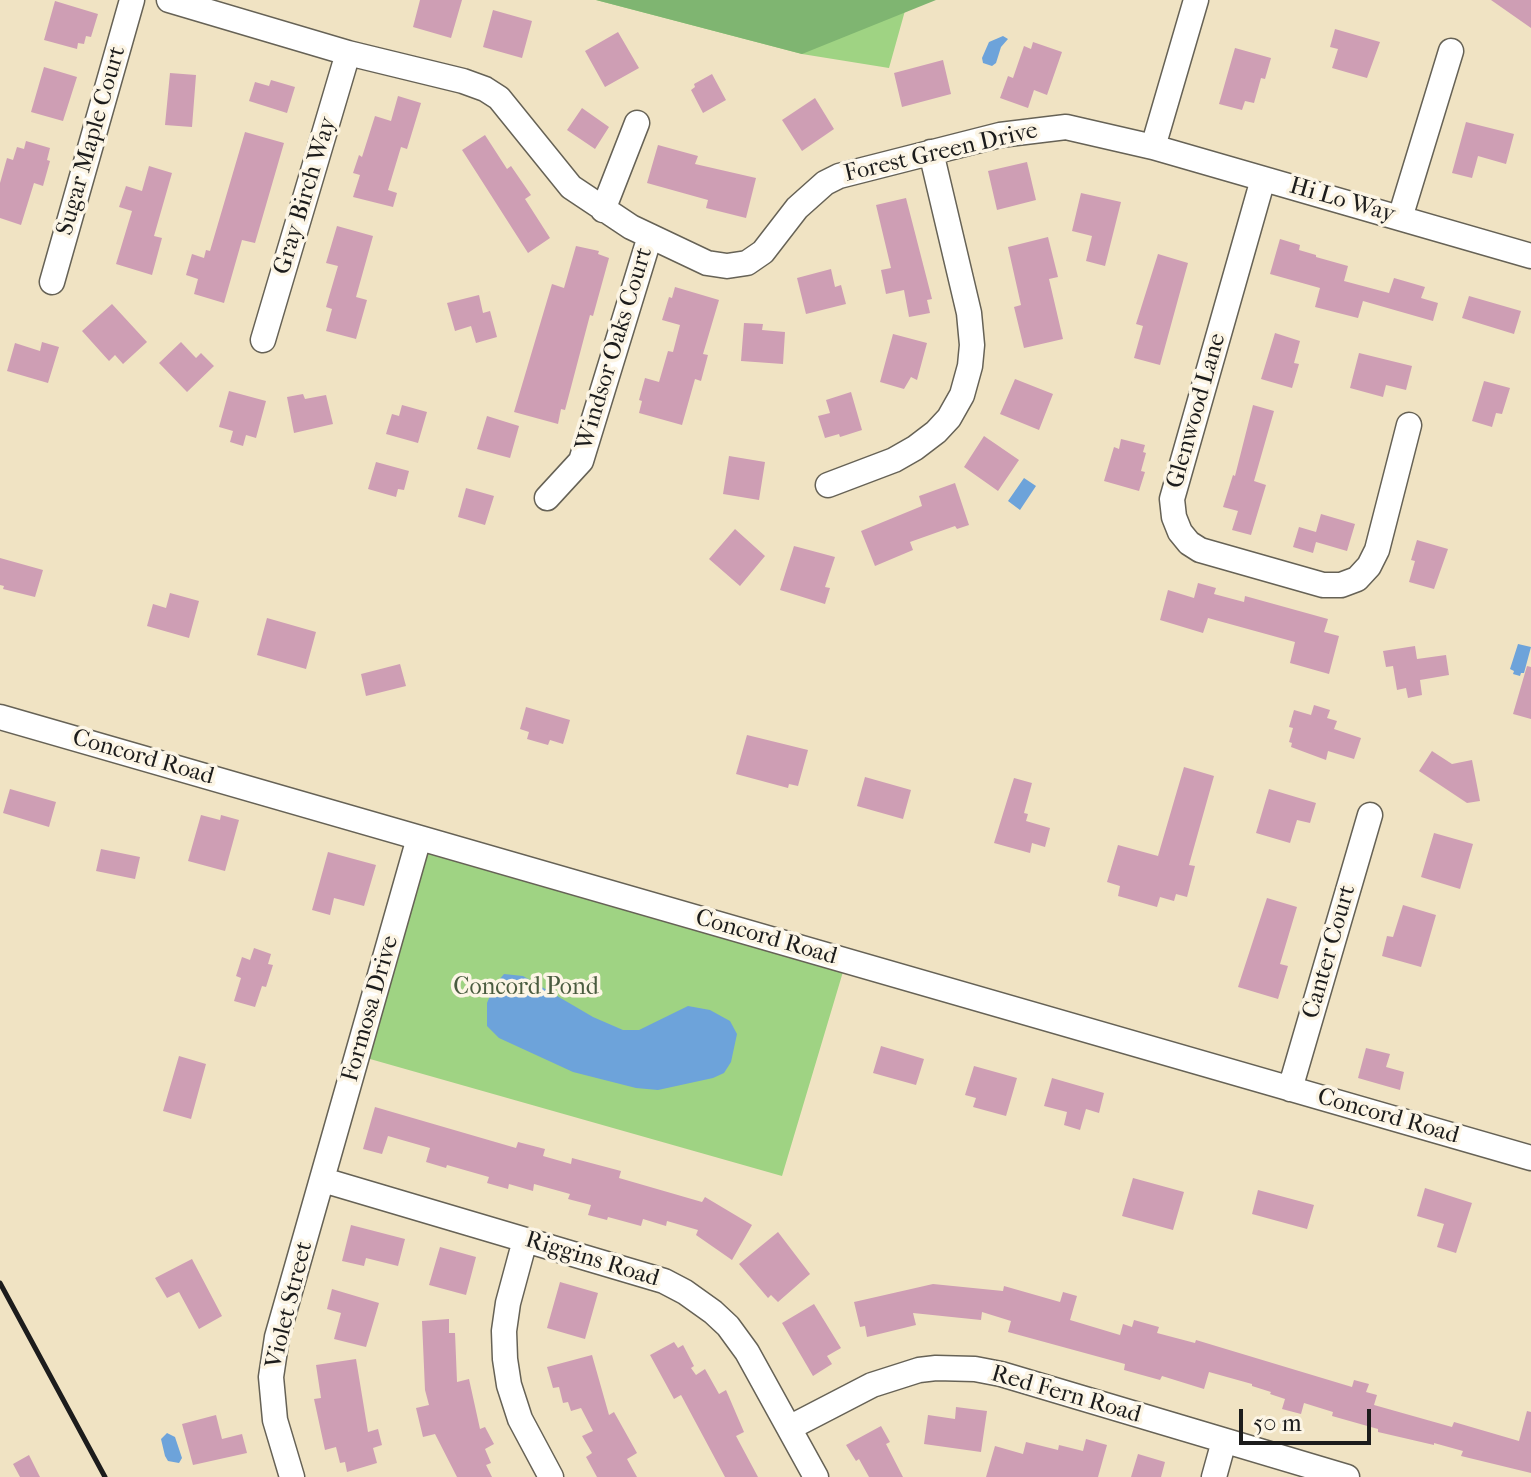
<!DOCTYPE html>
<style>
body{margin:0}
#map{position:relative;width:1531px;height:1477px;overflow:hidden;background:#f0e3c3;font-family:"IM FELL French Canon",serif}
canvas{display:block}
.scale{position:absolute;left:1239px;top:1409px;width:132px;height:36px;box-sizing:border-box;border:4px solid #1c1c1c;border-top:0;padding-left:10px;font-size:24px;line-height:28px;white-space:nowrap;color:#1c1c1c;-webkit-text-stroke:6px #fcf5e5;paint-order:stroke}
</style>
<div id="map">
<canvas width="1531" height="1477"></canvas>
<div class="scale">50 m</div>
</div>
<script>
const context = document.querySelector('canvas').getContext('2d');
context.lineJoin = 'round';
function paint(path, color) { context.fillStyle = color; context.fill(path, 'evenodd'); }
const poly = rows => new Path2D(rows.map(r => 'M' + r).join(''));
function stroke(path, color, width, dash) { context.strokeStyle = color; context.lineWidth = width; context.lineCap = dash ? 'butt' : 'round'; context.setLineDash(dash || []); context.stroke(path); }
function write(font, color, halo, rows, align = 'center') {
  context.font = font + ' "IM FELL French Canon",serif'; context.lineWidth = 7; context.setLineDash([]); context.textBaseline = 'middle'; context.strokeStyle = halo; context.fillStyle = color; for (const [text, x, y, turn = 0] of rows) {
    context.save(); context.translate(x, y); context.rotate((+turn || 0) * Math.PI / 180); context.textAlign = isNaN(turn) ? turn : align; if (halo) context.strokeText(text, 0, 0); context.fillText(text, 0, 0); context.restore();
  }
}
const green = poly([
 [596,0,908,0,889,68,802,54],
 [423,843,845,965,782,1176,363,1057]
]);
const forest = poly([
 [596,0,936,0,802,54]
]);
const water = poly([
 [1003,36,1008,39,1001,47,996,63,992,66,983,63,982,58,989,42],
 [1024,478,1036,486,1020,510,1008,501],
 [1518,644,1531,647,1524,673,1521,673,1520,676,1513,674,1514,671,1510,669],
 [504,974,523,976,593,1017,623,1030,639,1030,688,1006,710,1010,730,1021,737,1034,731,1062,724,1073,713,1078,658,1090,636,1088,573,1072,499,1038,487,1026,487,1003,494,986],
 [167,1433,175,1437,182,1458,179,1463,168,1461,165,1456,161,1439]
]);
const building = poly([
 [420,0,462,0,451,38,413,27],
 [1491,0,1531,0,1531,28],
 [55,1,98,14,91,37,86,36,84,44,78,43,77,49,44,40],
 [493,10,532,21,522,58,483,47],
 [1335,29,1380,42,1367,78,1332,68,1338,49,1330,47],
 [618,32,639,68,605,87,585,51],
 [1033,42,1062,52,1047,95,1034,90,1028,108,1000,98,1008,76,1013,78,1024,46,1031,49],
 [1235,48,1271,58,1265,79,1261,78,1254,103,1245,101,1242,110,1219,104],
 [943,60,951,94,902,107,894,73],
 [44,67,77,77,63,121,31,112],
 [170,73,196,75,192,127,165,125],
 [712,74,726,100,703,113,691,90,695,87,694,84],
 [271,80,295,87,287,113,249,101,255,82,269,86],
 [398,96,421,103,407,149,401,147,388,190,397,193,393,207,353,197,360,175,353,173,359,155,362,157,375,116,391,121],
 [815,98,834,129,802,151,782,120],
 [582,108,609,127,595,149,567,130],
 [1466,122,1514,134,1506,164,1478,156,1472,178,1452,173],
 [245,132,284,143,255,243,242,240,224,303,194,294,198,279,186,275,192,254,204,258,206,250,210,251],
 [485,135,507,169,511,166,531,195,525,199,550,238,528,253,462,150],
 [26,141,50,148,47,160,50,161,43,186,34,183,21,225,0,218,0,183,7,158,13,160,17,147,24,149],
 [658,145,698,156,695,164,756,178,746,218,706,208,708,200,647,183],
 [1027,162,1036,200,997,210,988,171],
 [149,166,172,173,154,236,162,238,152,275,116,264,132,211,119,207,126,186,142,191],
 [1081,193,1121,202,1105,266,1086,261,1092,236,1072,231],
 [906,198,932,299,927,300,930,313,909,317,904,290,886,294,881,270,891,268,876,205],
 [337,226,373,236,356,297,367,300,356,339,326,331,332,309,326,307,338,266,326,263],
 [1048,237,1058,277,1049,279,1063,339,1024,348,1014,307,1021,305,1008,247],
 [1280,239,1300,245,1299,250,1316,255,1316,257,1348,266,1344,281,1389,293,1394,278,1425,287,1421,298,1438,303,1433,321,1363,301,1358,318,1315,307,1320,288,1270,274],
 [576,246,599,251,598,254,609,258,593,316,590,315,565,410,561,409,558,424,514,412,552,284,564,288],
 [1158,254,1188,263,1160,365,1134,358,1143,326,1136,324],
 [831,269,835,287,841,285,846,304,806,314,797,278],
 [675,287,719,300,703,354,708,355,701,381,695,379,682,425,639,413,642,401,639,400,645,378,659,382,668,351,673,352,680,325,662,320,669,297,672,298],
 [479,295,483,313,490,311,497,337,476,343,471,326,455,331,447,303],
 [1469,296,1521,311,1514,334,1462,318],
 [112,304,147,342,123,364,115,355,109,361,82,331],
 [744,323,763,324,762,330,785,332,783,364,741,361],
 [1275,333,1300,341,1294,363,1299,364,1292,388,1261,379],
 [893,334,927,343,917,380,911,377,904,389,880,382],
 [42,342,59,347,48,383,7,371,15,343,40,351],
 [181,342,196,358,201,353,214,366,187,392,159,363],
 [1359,353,1412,366,1406,390,1386,385,1383,397,1350,388],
 [1015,379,1053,394,1039,430,1000,414],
 [1484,381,1510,388,1502,414,1496,413,1492,427,1472,421],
 [229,391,266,401,256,438,246,435,243,446,230,442,233,431,219,427],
 [851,392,862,430,840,437,839,434,825,438,818,416,830,413,826,400],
 [303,394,305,399,326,395,333,424,294,433,287,397],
 [402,405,427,412,418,443,386,434,392,414,399,416],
 [1253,405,1274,411,1254,481,1266,485,1251,535,1232,530,1238,511,1223,507,1233,475,1235,476],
 [487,416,519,426,510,458,477,449],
 [984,436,1019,460,998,491,964,467],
 [1121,439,1145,445,1143,452,1146,453,1141,471,1145,472,1139,491,1104,481,1114,447,1119,449],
 [729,456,765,462,759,500,723,494],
 [376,462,409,471,404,490,398,489,396,497,368,489],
 [955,483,969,525,957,529,955,526,910,542,913,550,875,566,861,531,922,506,919,496],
 [466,488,494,496,485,525,458,517],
 [1321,514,1355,524,1347,551,1316,542,1313,553,1293,547,1299,527,1316,532],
 [735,529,765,556,740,586,709,559],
 [1417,540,1448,549,1434,589,1409,582,1415,561,1411,560],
 [794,546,835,557,825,587,830,588,825,604,780,590],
 [0,558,43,570,35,597,3,589,4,586,0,585],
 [1198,583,1216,588,1214,594,1244,602,1245,596,1328,619,1324,632,1339,636,1329,674,1290,663,1295,642,1208,618,1203,633,1160,620,1168,590,1194,598],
 [170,593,199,601,189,638,147,626,153,604,166,608],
 [267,618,316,632,306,669,257,655],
 [1415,646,1417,659,1446,655,1449,675,1420,680,1422,695,1408,698,1406,688,1397,690,1393,666,1386,667,1383,651],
 [400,664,406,686,366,696,361,674],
 [1527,666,1531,667,1531,719,1513,714],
 [1314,705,1330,710,1327,718,1337,721,1334,729,1361,738,1354,759,1328,751,1326,760,1291,747,1292,743,1289,742,1293,728,1289,727,1294,710,1311,715],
 [526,707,570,720,563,744,550,740,548,745,527,739,529,732,520,729],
 [747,735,808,750,798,786,789,784,788,788,736,774],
 [1432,751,1452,764,1472,760,1480,801,1467,803,1419,771],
 [1184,767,1214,776,1189,865,1195,866,1187,897,1176,894,1174,901,1160,897,1157,907,1118,896,1120,886,1107,882,1118,845,1158,856],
 [865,777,911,790,903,819,857,806],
 [1014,778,1032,783,1024,813,1028,814,1026,821,1050,828,1045,847,1032,843,1030,853,994,843],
 [10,789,56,802,49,827,3,813],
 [1269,789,1316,803,1310,823,1297,820,1290,843,1256,833],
 [201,815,220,820,221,815,239,820,225,871,188,861],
 [1434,833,1473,844,1460,889,1421,877],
 [101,849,140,857,135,879,96,871],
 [328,852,376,865,364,906,334,898,330,915,312,910],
 [1267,898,1297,907,1280,964,1288,966,1278,999,1238,987],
 [1403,905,1436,915,1421,967,1382,956,1387,936,1393,937],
 [254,948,271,954,268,964,273,965,266,987,262,986,255,1007,234,1001,241,978,236,976,242,957,250,960],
 [881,1046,924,1059,916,1085,873,1073],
 [1366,1048,1390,1054,1386,1067,1404,1072,1400,1090,1358,1078],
 [179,1056,206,1064,191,1119,163,1111],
 [974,1066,1017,1078,1006,1116,973,1107,976,1098,965,1095],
 [1052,1078,1104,1093,1099,1113,1086,1109,1080,1130,1064,1125,1067,1112,1044,1106],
 [375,1107,516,1148,518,1142,545,1149,543,1156,571,1164,572,1158,621,1171,619,1178,702,1202,705,1197,752,1225,732,1260,696,1235,698,1230,667,1221,666,1226,643,1219,641,1226,608,1217,607,1220,588,1215,591,1205,568,1199,570,1194,534,1184,533,1191,509,1184,508,1189,487,1183,489,1177,447,1165,446,1168,426,1162,430,1148,388,1136,382,1154,363,1149],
 [1133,1178,1184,1192,1173,1230,1122,1216],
 [1425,1188,1472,1203,1456,1253,1437,1247,1444,1224,1417,1216],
 [1258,1190,1314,1205,1307,1229,1252,1214],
 [351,1225,405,1239,398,1266,366,1258,364,1266,342,1261],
 [778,1232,810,1274,778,1302,771,1295,768,1298,739,1264],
 [440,1247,476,1257,466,1295,429,1285],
 [192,1259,222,1316,199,1329,179,1292,167,1298,155,1278],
 [560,1282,598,1293,585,1339,547,1328],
 [933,1284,1003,1291,1004,1286,1060,1302,1063,1292,1077,1296,1070,1320,1120,1335,1123,1324,1132,1327,1134,1320,1159,1327,1157,1333,1195,1343,1196,1340,1352,1387,1354,1380,1369,1384,1366,1392,1377,1395,1374,1405,1452,1427,1454,1422,1519,1441,1527,1411,1531,1412,1531,1473,1461,1456,1463,1451,1434,1443,1434,1445,1378,1432,1378,1429,1332,1416,1333,1412,1304,1403,1301,1414,1282,1409,1285,1399,1270,1394,1271,1392,1252,1386,1252,1384,1209,1372,1204,1389,1162,1376,1160,1380,1124,1370,1125,1364,1008,1332,1011,1321,982,1312,981,1320,913,1313,916,1325,867,1337,865,1326,860,1327,854,1302],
 [332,1289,379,1303,366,1347,334,1339,341,1313,327,1309],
 [814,1304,841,1348,827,1356,832,1364,813,1376,782,1323],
 [449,1319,449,1333,455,1333,457,1382,469,1379,480,1429,485,1427,494,1444,485,1449,491,1463,486,1465,492,1477,457,1477,435,1434,423,1437,416,1408,429,1405,425,1390,422,1321],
 [674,1342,678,1348,683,1345,694,1366,691,1368,696,1375,705,1369,719,1394,726,1390,744,1432,736,1436,758,1477,725,1477,681,1395,674,1399,650,1355],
 [592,1355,609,1415,614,1412,637,1453,627,1459,637,1477,597,1477,586,1457,592,1453,582,1436,593,1431,581,1408,571,1411,568,1402,563,1403,559,1387,553,1388,547,1367],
 [356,1359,368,1432,378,1429,382,1445,373,1448,377,1463,347,1472,345,1462,340,1463,336,1447,325,1450,314,1399,321,1398,316,1365],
 [956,1407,987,1411,981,1452,924,1444,928,1415,955,1419],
 [216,1415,222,1439,242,1434,247,1453,193,1465,182,1424],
 [881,1426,890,1442,886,1444,903,1477,869,1477,859,1459,856,1461,846,1445],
 [1086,1439,1107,1445,1098,1477,986,1477,995,1446,1023,1454,1026,1442,1058,1450,1059,1445,1083,1451],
 [1138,1454,1165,1462,1161,1477,1131,1477],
 [29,1455,40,1477,20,1477,13,1464]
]);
const minor = poly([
 [169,0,348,53,463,81,485,89,499,98,571,187,631,227,707,263,727,266,747,263,763,252,797,208,825,183,839,176,1000,135,1066,127,1153,147,1531,256],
 [1153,147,1196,0],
 [1263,179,1172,499,1174,517,1180,532,1189,543,1200,550,1323,585,1341,585,1357,579,1369,566,1377,550,1409,425],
 [603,210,637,123],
 [1400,218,1451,51],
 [52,282,132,0],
 [263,340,348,53],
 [828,485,894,460,915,448,936,432,949,418,962,395,970,366,972,345,969,313,931,152],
 [547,498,581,461,650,236],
 [0,717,1531,1158],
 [1290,1089,1370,815],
 [323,1180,664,1281,685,1292,713,1312,728,1326,747,1352,816,1477],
 [525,1240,508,1303,504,1331,505,1359,509,1385,520,1419,551,1477],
 [789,1428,872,1385,919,1370,936,1368,975,1369,1001,1374,1347,1477],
 [292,1477,275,1420,271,1377,277,1337,419,838],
 [1214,1477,1224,1441]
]);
const rail = poly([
 [0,1283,105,1477]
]);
const streetNames = [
 ["Sugar Maple Court",92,141,-74],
 ["Forest Green Drive",941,153,-13],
 ["Gray Birch Way",306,196,-73],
 ["Hi Lo Way",1342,201,16],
 ["Windsor Oaks Court",615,349,-73],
 ["Glenwood Lane",1197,411,-74],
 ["Concord Road",143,758,16],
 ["Concord Road",766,938,16],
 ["Canter Court",1330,952,-74],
 ["Formosa Drive",371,1009,-74],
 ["Concord Road",1388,1117,16],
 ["Riggins Road",592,1260,17],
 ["Violet Street",290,1305,-76],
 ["Red Fern Road",1066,1395,16]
];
const parkNames = [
 ["Concord Pond",526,988]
];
paint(green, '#9fd383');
paint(forest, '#7fb571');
paint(water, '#6da3da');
paint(building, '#ce9eb4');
stroke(minor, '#666256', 27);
stroke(minor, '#fff', 24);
stroke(rail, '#1c1c1c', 5);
write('24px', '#1c1c1c', '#fcf5e5', streetNames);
write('24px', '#4a5c40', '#fcf5e5', parkNames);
</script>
